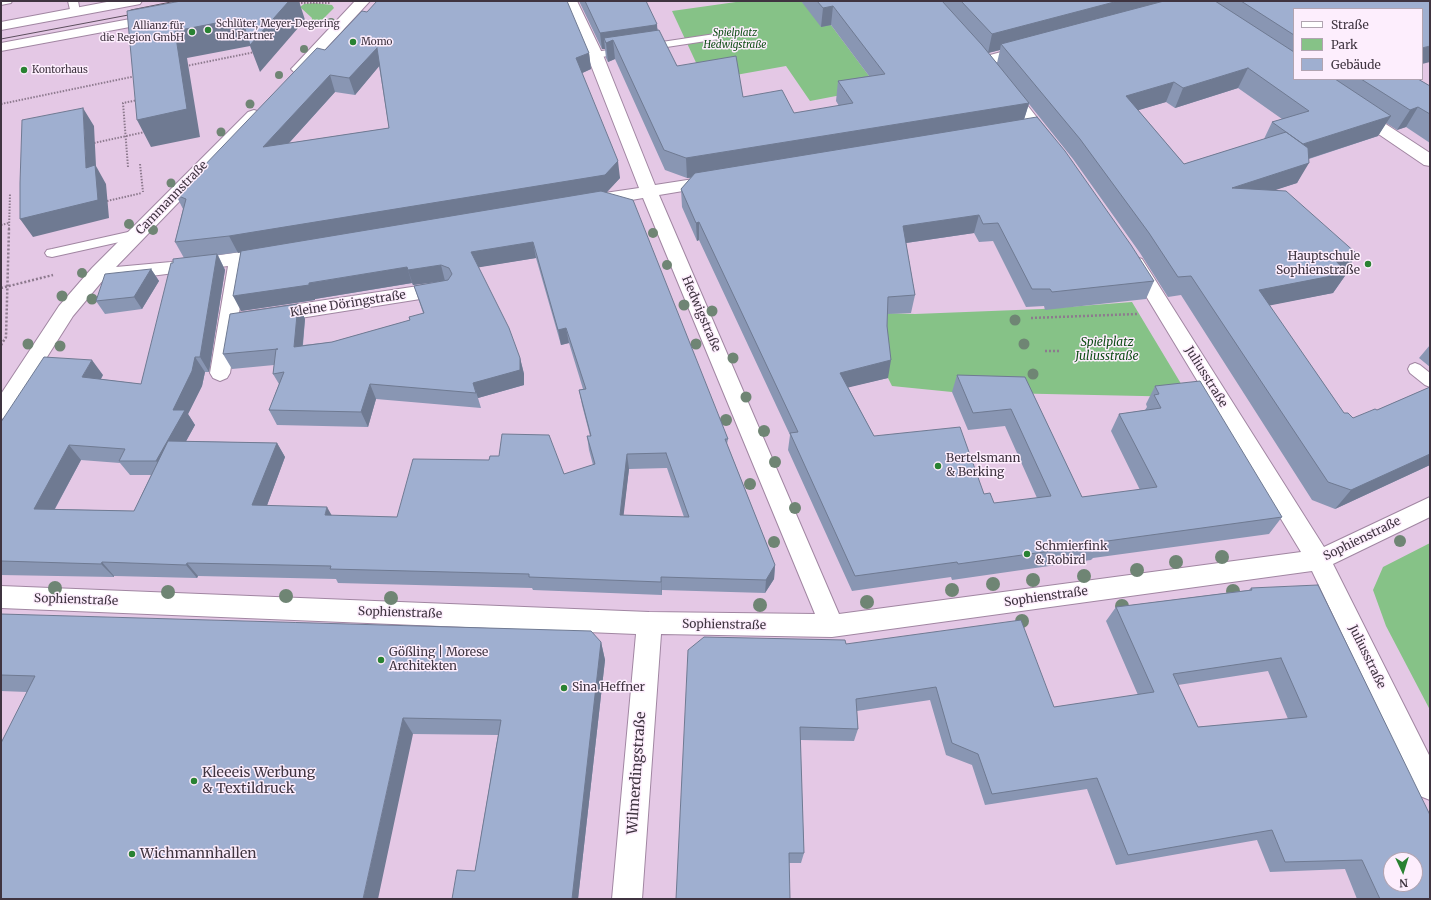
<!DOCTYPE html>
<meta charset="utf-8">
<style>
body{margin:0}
#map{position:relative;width:1431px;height:900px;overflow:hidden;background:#e4c8e5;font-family:Merriweather,serif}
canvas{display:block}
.frame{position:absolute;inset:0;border:2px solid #3f3440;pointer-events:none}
.legend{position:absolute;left:1293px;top:8px;width:130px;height:72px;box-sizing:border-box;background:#fdeefd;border:1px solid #b1a4b1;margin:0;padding:5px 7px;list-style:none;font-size:12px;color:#3f3440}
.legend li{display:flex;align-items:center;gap:8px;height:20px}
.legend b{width:20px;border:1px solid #b1a4b1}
.north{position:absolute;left:1383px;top:852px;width:40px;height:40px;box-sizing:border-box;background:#fdeefd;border:1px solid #b1a4b1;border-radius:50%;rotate:176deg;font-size:11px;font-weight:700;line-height:16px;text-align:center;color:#3f3440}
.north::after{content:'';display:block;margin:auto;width:14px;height:18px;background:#298232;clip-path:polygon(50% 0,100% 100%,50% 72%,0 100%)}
</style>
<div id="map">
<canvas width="1431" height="900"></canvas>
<div class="frame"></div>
<ul class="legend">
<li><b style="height:5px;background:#fff"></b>Straße</li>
<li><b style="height:11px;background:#86c287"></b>Park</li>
<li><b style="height:11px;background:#9fafd0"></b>Gebäude</li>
</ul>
<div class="north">N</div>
</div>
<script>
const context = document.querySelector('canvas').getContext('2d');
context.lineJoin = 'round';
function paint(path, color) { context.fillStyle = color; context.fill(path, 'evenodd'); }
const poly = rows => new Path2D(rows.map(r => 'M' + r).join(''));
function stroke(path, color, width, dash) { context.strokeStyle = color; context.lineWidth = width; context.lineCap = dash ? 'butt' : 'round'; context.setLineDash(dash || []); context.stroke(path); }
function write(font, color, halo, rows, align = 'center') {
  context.font = font + ' Merriweather,serif'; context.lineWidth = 3; context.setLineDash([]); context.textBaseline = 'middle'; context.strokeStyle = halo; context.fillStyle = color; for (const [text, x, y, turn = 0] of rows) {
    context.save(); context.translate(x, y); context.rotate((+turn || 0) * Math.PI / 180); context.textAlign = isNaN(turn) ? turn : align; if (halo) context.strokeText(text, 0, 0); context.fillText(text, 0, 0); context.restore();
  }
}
const green = poly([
 [743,1,801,1,831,25,878,88,810,101,786,66,719,78,699,69,672,11],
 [314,3,332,5,334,8,316,26,313,27,311,26,312,18,300,7,304,4],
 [1132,302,1189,397,952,392,892,386,888,378,884,313,915,314,1042,309],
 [1430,543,1430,710,1386,626,1373,590,1383,567]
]);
const pathFar1 = poly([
 [298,3,331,3],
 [186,66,255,52],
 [1,104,136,76],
 [1,140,1,186],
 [94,143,145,132],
 [140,164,143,192],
 [128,167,123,103,138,100],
 [107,201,142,193],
 [1,225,9,223],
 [9,229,10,193]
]);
const path = poly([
 [1,288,53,275],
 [1031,318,1137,314],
 [1,345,6,337,9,228],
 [1045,351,1060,351]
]);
const service = poly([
 [1,1,12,1,11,3,1,5,1,1],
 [68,1,78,1,80,12,79,14,71,14,68,1],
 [715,34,720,37,719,39,595,58,590,55,595,52,715,34],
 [137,230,142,231,144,234,142,237,52,257,47,256,45,253,47,250,52,249,137,230],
 [1415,363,1420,365,1430,373,1430,387,1425,385,1410,373,1408,369,1410,365,1415,363]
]);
const minor = poly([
 [355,1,370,1,304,72,299,74,294,72,291,69,294,66,355,1],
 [563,1,577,1,603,55,655,185,713,176,719,177,722,181,719,185,659,195,839,614,1301,552,1126,263,1128,259,1135,257,1142,259,1324,547,1430,497,1430,517,1333,564,1430,757,1430,800,1420,796,1312,571,832,637,661,634,642,899,612,899,636,634,1,608,1,586,649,612,815,614,643,198,591,207,585,205,582,201,585,197,591,195,639,188,587,55,563,1],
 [1027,45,1032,46,1034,49,1032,52,984,66,979,64,976,61,979,58,1027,45],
 [1299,79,1317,79,1430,153,1430,166,1424,165,1302,82,1299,79],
 [1007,85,1013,87,1053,138,1055,142,1053,146,1047,147,1041,146,999,90,1001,87,1007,85],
 [254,110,260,112,262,115,260,118,116,267,171,262,269,248,276,250,278,254,276,258,247,263,239,313,445,282,452,284,455,289,452,294,237,328,230,373,227,378,220,381,213,378,210,373,228,266,128,279,104,279,73,316,9,417,1,419,1,394,59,306,92,268,248,112,254,110]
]);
const secondary = poly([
 [112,1,142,1,140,4,135,5,1,30,1,22,112,1],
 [157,14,162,15,164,18,162,21,1,51,1,43,157,14]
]);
const tram = poly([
 [131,10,176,1],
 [1,39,139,13]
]);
const trees = [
 [331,22,4],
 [304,49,4],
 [279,75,4],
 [250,104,4.5],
 [221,132,4.5],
 [171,183,4.5],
 [129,224,5],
 [153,230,5],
 [653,233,5],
 [667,265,5],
 [82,273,5],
 [62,296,5.5],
 [92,299,5.5],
 [684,305,5.5],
 [712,311,5.5],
 [1015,320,5.5],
 [28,344,5.5],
 [696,344,5.5],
 [1024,344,5.5],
 [60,346,5.5],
 [733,358,5.5],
 [1033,374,5.5],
 [746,397,5.5],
 [726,420,6],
 [764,431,6],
 [775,462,6],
 [750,484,6],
 [795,508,6],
 [1400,541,6],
 [774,542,6],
 [1222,557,7],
 [1176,562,7],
 [1137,570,7],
 [1084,576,7],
 [1033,580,7],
 [993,584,7],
 [55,588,7],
 [952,590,7],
 [1233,591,7],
 [168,592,7],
 [286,596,7],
 [391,598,7],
 [867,602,7],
 [760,605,7],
 [1122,606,7],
 [1022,621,7]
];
const wall = poly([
 [579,1,646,1,658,30,677,66,743,97,794,113,839,106,836,101,838,81,869,76,831,25,821,27,801,1,1430,1,1294,9,1294,79,1418,79,1430,86,1430,143,1406,127,1397,130,1386,123,1378,136,1309,159,1297,183,1274,190,1357,254,1345,272,1347,273,1333,293,1269,305,1344,413,1353,418,1377,410,1430,387,1430,465,1335,509,1312,500,1181,295,1168,297,1140,253,1073,159,1029,104,1024,119,1154,281,1146,299,1045,310,1044,306,1026,307,993,241,979,242,974,233,906,243,915,295,911,313,887,314,888,378,848,387,874,436,984,494,994,503,1037,498,1005,426,968,430,952,392,957,375,1025,377,1082,497,1140,490,1111,431,1119,414,1145,410,1147,407,1146,404,1155,386,1282,517,1269,534,1093,558,1091,560,952,580,951,577,852,591,788,450,790,435,699,240,697,241,682,207,681,189,691,178,687,178,665,170,615,59,608,62,606,58,605,49,602,49],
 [1000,50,997,63,988,53],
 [1238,88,1282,119,1272,122,1264,139,1184,164,1138,110,1166,102,1175,108],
 [325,50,589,53,591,69,582,73,620,178,607,192,605,192,728,439,727,444,775,565,774,579,765,593,662,590,662,595,533,590,532,588,338,583,336,579,198,576,197,578,114,576,114,577,1,575,1,422,103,375,101,379,141,384,173,263,184,258,175,242,183,209,176,195],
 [379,66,389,128,289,143,335,92,355,95],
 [240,252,241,311,315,300,315,299,412,283,413,285,442,281,414,286,423,313,410,320,332,342,303,345,305,319,298,304,223,354,232,369,274,365,273,374,279,384,269,410,277,425,368,427,376,399,481,408,478,398,524,385,524,374,520,358,478,267,536,258,561,345,569,343,583,389,579,390,582,405,590,436,587,436,589,450,593,465,564,474,397,517,332,516,267,505,285,457,277,443,186,441,195,425,188,414,202,386,205,372,209,372,225,270,218,255],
 [81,460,120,463,130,475,151,475,134,511,55,509],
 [667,468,684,517,623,515,629,469],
 [151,269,159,281,142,309,105,314,96,301],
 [1430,345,1430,367,1419,358],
 [1251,588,1430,899,1357,899,1345,869,1270,872,1257,840,1116,865,1087,789,985,805,972,765,946,755,930,700,857,711,858,729,854,741,800,740,804,853,801,863,789,863,676,899,846,644,1054,707,1138,695,1106,621,1116,607,1249,590],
 [1268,671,1288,719,1198,727,1178,685],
 [1,614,601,642,605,660,578,899,452,899,475,871,498,735,413,734,27,692,1,691]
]);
const shadedWall = poly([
 [289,1,299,1,305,20,260,72,250,46,187,58,200,137,151,147,137,120,175,31],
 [1118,1,1184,1,1001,44,1000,50,988,53,992,34],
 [833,6,831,25,821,27,823,8],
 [657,24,658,40,613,40,615,59,608,62,606,43,604,38,605,49,602,49,600,33],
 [1430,46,1430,62,1422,64,1422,48],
 [377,48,381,64,355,95,349,78],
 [589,53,591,69,578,75,576,58],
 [1248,68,1238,88,1175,108,1183,88],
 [330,75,335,92,270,164,263,147],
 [1174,82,1166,102,1119,116,1126,96],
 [1029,103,1023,123,687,178,686,158],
 [1418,107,1406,127,1397,130,1410,110],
 [83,108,94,126,96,166,106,184,109,218,33,237,20,219,86,168],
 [1391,116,1378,136,1292,164,1303,144],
 [618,161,620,178,607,192,238,253,229,236],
 [1309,163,1297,183,1221,208,1232,188],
 [979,215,974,233,899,244,903,226],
 [699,222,699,240,697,241,696,223],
 [533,242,536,258,475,268,471,252],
 [217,254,225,270,209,372,200,357],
 [1357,254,1344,274,1347,273,1333,293,1247,310,1259,290,1335,260],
 [441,265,445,281,413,285,408,270],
 [407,267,412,283,315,299,315,300,241,311,233,296],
 [151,269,159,281,142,309,134,297],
 [298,304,305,319,301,362,294,347],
 [566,328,569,343,561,345,558,330],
 [195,357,205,372,202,386,188,414,195,425,167,476,156,461,173,410],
 [520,358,524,374,524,385,478,398,473,383],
 [92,360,103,375,93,392,82,377],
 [891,360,888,378,838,390,840,373],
 [370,384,376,399,368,427,361,412],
 [277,443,285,457,262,519,252,505],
 [69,445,81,460,47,523,34,509],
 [627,454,629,469,622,529,620,515],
 [1430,454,1430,465,1335,509,1351,490],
 [327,507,335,521,325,515],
 [102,562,114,576,114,577,101,564],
 [187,563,198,576,197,578,186,565],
 [775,565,774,579,765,593,766,580],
 [661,577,662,590,662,595,661,582],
 [601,642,605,660,578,899,572,899],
 [403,718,413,734,378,899,363,899]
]);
const building = poly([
 [181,1,289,1,250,45,242,18,175,31,187,109,137,120,127,11,181,1],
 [377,1,567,1,589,53,576,58,618,161,605,175,229,236,175,242,186,199,176,195,317,48,325,50,362,11,367,12,377,1],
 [377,48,389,128,263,147,330,75,349,78,377,48],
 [585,1,646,1,657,24,655,25,600,33,585,1],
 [817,1,942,1,982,45,1029,103,686,158,664,150,613,40,606,43,604,38,659,30,677,66,736,56,743,97,782,90,794,113,853,103,838,81,885,74,833,6,823,8,817,1],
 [961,1,1118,1,992,34,961,1],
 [1164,1,1215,1,1294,52,1294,79,1335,79,1391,116,1303,144,1286,132,1308,148,1309,163,1232,188,1286,191,1357,254,1335,260,1347,273,1259,290,1344,413,1348,413,1353,418,1375,409,1377,410,1430,387,1430,454,1351,490,1328,482,1191,276,1178,277,1149,233,1080,139,1001,44,1164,1],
 [1248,68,1309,111,1272,122,1286,132,1184,164,1126,96,1174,82,1183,88,1248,68],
 [1241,1,1430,1,1430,46,1422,48,1422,9,1294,9,1294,35,1241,1],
 [1361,79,1418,79,1430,86,1430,114,1418,107,1410,110,1361,79],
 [83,108,86,168,95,165,98,200,20,219,20,183,22,120,83,108],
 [1037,117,1065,151,1131,245,1154,281,1052,292,1050,289,1032,289,998,223,983,224,979,215,903,226,915,295,888,297,887,326,891,360,840,373,874,436,960,427,984,494,990,493,994,503,1051,496,1011,409,973,413,957,375,1025,377,1082,497,1157,487,1119,414,1161,408,1154,395,1159,394,1155,386,1200,381,1282,517,1100,542,1101,544,958,564,957,562,855,576,790,433,798,432,699,222,696,223,681,189,695,173,1037,117],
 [601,191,633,200,728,439,725,439,775,565,766,580,661,577,661,582,529,577,529,574,330,569,331,566,187,563,186,565,102,562,101,564,1,561,1,422,44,357,92,360,82,377,141,384,171,263,173,263,173,259,217,254,200,357,195,357,192,371,173,410,185,410,156,461,119,461,125,449,69,445,34,509,134,511,168,441,277,443,252,505,327,507,325,515,397,517,413,459,489,460,490,456,499,456,502,434,549,435,564,474,595,464,587,436,591,436,579,390,586,389,566,328,558,330,533,242,471,252,509,328,520,358,520,370,473,383,476,393,370,384,361,412,269,410,284,372,273,374,276,349,278,349,223,354,230,314,298,304,294,347,332,342,410,320,409,317,424,313,414,286,448,280,452,274,449,268,441,265,408,270,407,267,309,283,309,285,233,296,241,251,601,191],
 [666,453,689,517,620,515,627,454,666,453],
 [151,269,134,297,96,301,105,274,151,269],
 [1318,585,1430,815,1430,899,1380,899,1362,860,1285,862,1272,830,1128,855,1097,778,992,794,978,754,952,743,936,687,856,699,858,729,800,727,804,853,789,853,790,899,676,899,688,650,704,637,845,640,846,644,1021,620,1054,707,1154,692,1116,607,1252,590,1251,588,1318,585],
 [1281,658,1307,717,1198,727,1173,674,1281,658],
 [1391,860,1415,860,1415,884,1391,884,1391,860],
 [1,614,591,631,601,642,572,899,452,899,457,870,475,871,501,720,403,718,363,899,1,899,1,743,35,676,1,675,1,614]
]);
const markers = [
 [208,30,4,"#298232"],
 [192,32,4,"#298232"],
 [353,42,4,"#298232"],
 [24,70,4,"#298232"],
 [1368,264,4,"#298232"],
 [938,466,4,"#298232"],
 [1027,554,4,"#298232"],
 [381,660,4,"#298232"],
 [564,688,4,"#298232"],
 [194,781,4,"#298232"],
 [132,854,4,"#298232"]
];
const farPoinames = [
 ["Schlüter, Meyer-Degering",216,24],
 ["und Partner",216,36],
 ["Allianz für",184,26,"right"],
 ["die Region GmbH",184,38,"right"],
 ["Momo",361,42],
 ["Kontorhaus",32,70]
];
const farParknames = [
 ["Spielplatz",735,33],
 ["Hedwigstraße",735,45]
];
const streetNames = [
 ["Cammannstraße",172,198,-46],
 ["Kleine Döringstraße",348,304,-9],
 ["Hedwigstraße",701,314,67],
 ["Juliusstraße",1206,377,58],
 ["Sophienstraße",1362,539,-26],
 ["Sophienstraße",1046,597,-8],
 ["Sophienstraße",76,600,2],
 ["Sophienstraße",400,613,2],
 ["Sophienstraße",724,625,1],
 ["Juliusstraße",1367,657,64]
];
const poiNames = [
 ["Hauptschule",1360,257,"right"],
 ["Sophienstraße",1360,271,"right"],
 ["Bertelsmann",946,459],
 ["& Berking",946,473],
 ["Schmierfink",1035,547],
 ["& Robird",1035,561],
 ["Gößling | Morese",389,653],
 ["Architekten",389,667],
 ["Sina Heffner",572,688]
];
const parkNames = [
 ["Spielplatz",1107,343],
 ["Juliusstraße",1107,357]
];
const nearPoinames = [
 ["Kleeeis Werbung",202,773],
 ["& Textildruck",202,789],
 ["Wichmannhallen",140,854]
];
const nearStreetnames = [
 ["Wilmerdingstraße",637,773,-86]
];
paint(green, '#86c287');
stroke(service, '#a186a2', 2);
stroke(minor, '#a186a2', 2);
stroke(secondary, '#a186a2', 2);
stroke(pathFar1, '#8d7a8e', 2, [1.5, 1.5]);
stroke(path, '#8d7a8e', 2.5, [2, 2]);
paint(service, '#fff');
paint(minor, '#fff');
paint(secondary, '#fff');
stroke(tram, '#5c4e5d', 1);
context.fillStyle = '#6f8574';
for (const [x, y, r] of trees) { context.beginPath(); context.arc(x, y, r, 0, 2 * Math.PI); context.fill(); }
paint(wall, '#8996b3');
paint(shadedWall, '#6f7a92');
paint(building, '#9fafd0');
stroke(building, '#6f7a92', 1);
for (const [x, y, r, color] of markers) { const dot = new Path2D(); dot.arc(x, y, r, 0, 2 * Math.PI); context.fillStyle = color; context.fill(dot); stroke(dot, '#fdeefd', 1.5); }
write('10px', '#3f3440', '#fdeefd', farPoinames, 'left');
write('italic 10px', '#104e17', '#fdeefd', farParknames);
write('12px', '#3f3440', '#fdeefd', streetNames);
write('12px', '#3f3440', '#fdeefd', poiNames, 'left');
write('italic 12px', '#104e17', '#fdeefd', parkNames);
write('14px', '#3f3440', '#fdeefd', nearPoinames, 'left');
write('14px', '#3f3440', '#fdeefd', nearStreetnames);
</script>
